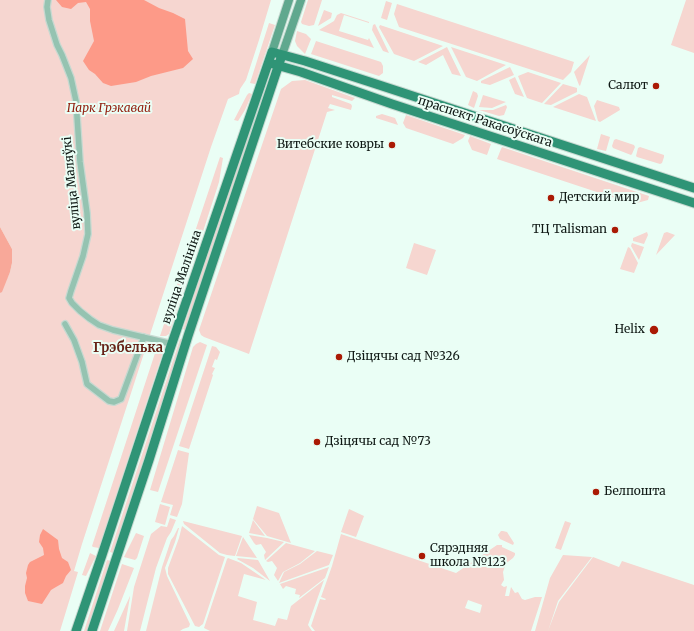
<!DOCTYPE html>
<meta charset="utf-8">
<style>
body{margin:0}
canvas{display:block;background:#eafef5}
</style>
<canvas width="694" height="631"></canvas>
<script>
const context = document.querySelector('canvas').getContext('2d');
context.lineJoin = 'round';
function paint(path, color) { context.fillStyle = color; context.fill(path, 'evenodd'); }
const poly = rows => new Path2D(rows.map(r => 'M' + r).join(''));
function stroke(path, color, width, dash) { context.strokeStyle = color; context.lineWidth = width; context.lineCap = dash ? 'butt' : 'round'; context.setLineDash(dash || []); context.stroke(path); }
function write(font, color, halo, rows, align = 'center') {
  context.font = font + ' Merriweather,serif'; context.lineWidth = 4; context.setLineDash([]); context.textBaseline = 'middle'; context.strokeStyle = halo; context.fillStyle = color; for (const [text, x, y, turn = 0] of rows) {
    context.save(); context.translate(x, y); context.rotate((+turn || 0) * Math.PI / 180); context.textAlign = isNaN(turn) ? turn : align; if (halo) context.strokeText(text, 0, 0); context.fillText(text, 0, 0); context.restore();
  }
}
const green = poly([
 [0,0,271,0,259,40,246,80,240,89,239,94,228,99,211,147,82,544,74,571,78,572,60,631,0,631,0,293,10,272,12,263,12,249,0,227],
 [308,0,322,0,314,25,309,26,302,24,301,22],
 [686,0,694,0,694,53,671,45],
 [386,1,392,3,387,20,381,18],
 [397,4,574,62,571,72,563,80,399,27,394,14],
 [324,10,332,13,331,18,318,26],
 [341,13,369,22,369,23,344,15,339,31,368,40,369,38,374,48,319,30,334,21,337,15],
 [269,23,275,25,255,84,250,83],
 [375,24,389,53,383,51,372,30,373,25],
 [380,25,443,46,414,61,394,54,379,27],
 [297,31,306,34,311,39,305,54,297,46,295,41],
 [316,41,378,61,381,62,383,66,383,73,379,76,311,54],
 [447,47,461,76,452,74,443,55,426,65,418,62],
 [451,47,506,65,477,81,466,77],
 [590,55,580,86,579,85,574,72],
 [510,67,514,75,490,85,481,83,481,81],
 [528,72,561,83,542,103,527,98,518,76],
 [515,77,524,97,515,94,509,80],
 [305,80,355,98,352,101,332,95,332,97,351,104,352,106,351,110,330,104,328,108,335,110,327,112,249,354,204,337,201,335,199,330,281,89,292,81],
 [563,84,577,88,577,92,551,105,544,104],
 [473,91,477,93,478,96,474,108,468,105],
 [249,93,252,94,245,110,238,121,234,120,247,95],
 [579,94,587,97,596,121,553,107],
 [483,95,506,102,492,108,479,107],
 [259,97,263,98,186,331,183,329],
 [597,100,619,107,620,110,600,122,598,121,594,106],
 [506,105,507,107,504,115,499,116,479,110,493,110],
 [382,114,395,118,398,125,376,118,376,116],
 [406,115,465,135,463,138,453,144,406,128,403,123],
 [601,134,610,137,606,151,597,149],
 [470,136,491,144,487,155,472,150,468,141],
 [616,139,634,145,635,147,632,154,631,155,613,148,612,146,614,140],
 [502,147,649,196,648,200,633,204,497,159,501,149],
 [640,147,664,155,664,157,662,163,660,164,637,157,636,156,638,148],
 [220,157,223,158,219,182,197,250,194,255,169,334,166,336,160,336],
 [647,232,648,235,644,244,633,241,633,238],
 [667,232,675,235,656,255,664,233],
 [414,243,436,250,427,275,406,268],
 [632,243,644,247,639,260,631,246],
 [628,247,630,248,638,263,634,273,620,269],
 [180,339,183,340,113,553,110,552],
 [200,342,207,345,158,492,150,490,193,347,196,344],
 [158,344,163,346,165,347,164,349,99,548,93,547,92,546],
 [212,346,216,347,220,352,217,360,215,359,212,367,215,368,212,374,213,375,189,449,179,446],
 [178,450,189,453,182,504,177,517,170,515,173,505,161,502],
 [160,504,170,507,165,525,155,522],
 [257,506,279,513,291,543,267,536,253,519],
 [349,509,364,516,356,537,341,532],
 [170,518,176,520,171,532,167,538,156,568,140,631,127,631,134,587,151,534,161,526,167,527],
 [253,520,265,536,249,533],
 [183,521,242,536,235,556,227,555,220,553,184,524],
 [565,521,571,523,561,550,555,548],
 [182,526,219,555,225,557,203,624,199,627,195,626,168,574,168,568,179,538],
 [178,528,179,528,175,542,165,568,167,576,190,624,189,627,183,629,180,631,146,631,162,567,171,540,174,536],
 [501,531,503,531,507,532,514,543,513,545,500,539,498,535],
 [136,533,144,536,137,558,135,560,124,557],
 [341,534,456,573,497,545,502,545,502,547,515,553,515,555,513,558,504,565,505,566,503,572,504,580,501,585,504,587,507,586,505,596,509,596,511,587,515,593,518,592,522,599,525,600,535,597,542,597,531,631,315,631,311,626,320,599,325,600,326,599,321,597,332,566],
 [468,600,482,605,480,613,465,608],
 [249,535,267,538,284,542,265,560,264,555,266,552,261,544,256,545,254,543],
 [243,537,257,558,236,556],
 [286,543,315,551,300,563,283,572,278,581,274,575,277,568,272,561,268,562,266,561],
 [317,551,333,555,329,565,279,583,284,572,300,564],
 [90,553,96,556,86,576,82,575],
 [563,555,592,557,558,601,548,631,535,631,550,578],
 [593,557,619,567,622,561,694,585,694,631,548,631,559,602],
 [228,558,241,563,266,580,244,574,238,596,257,602,253,620,275,626,278,618,287,620,291,606,324,580,308,625,312,631,210,631,204,628,227,559],
 [238,558,258,560,270,581,253,568,237,559],
 [107,560,111,561,88,631,84,631],
 [122,564,134,568,118,609,108,631,100,631],
 [329,567,325,578,299,598,300,595,295,594,296,589,286,586,283,589,280,584],
 [130,596,130,597,124,631,114,631]
]);
const forest = poly([
 [56,0,144,0,159,8,173,13,185,19,188,51,193,59,183,68,151,76,136,82,111,86,103,83,95,74,89,70,83,61,94,41,90,21,90,9,86,2,78,3,71,9,62,7],
 [43,529,58,540,59,549,62,558,68,562,71,570,66,576,63,583,56,587,51,590,42,604,28,601,25,593,25,586,27,578,26,573,28,565,30,562,44,555,43,548,39,542,40,535]
]);
const water = poly([
 [0,227,12,249,12,263,10,272,2,292,0,293]
]);
const street = poly([
 [48,0,47,7,49,20,57,45,62,55,71,78,76,101,80,162,87,213,88,234,83,256,71,291,69,298,72,303,80,311,90,319,99,325,113,330,172,344],
 [65,324,74,340,82,362,87,384,109,401,114,402,121,399,144,337]
]);
const secondary = poly([
 [272,52,289,0],
 [282,55,301,0]
]);
const primary = poly([
 [273,64,301,72,392,104,694,203],
 [76,631,102,555,170,349,272,52,305,61,376,84,694,188],
 [92,631,149,460,188,336,282,55]
]);
const markers = [
 [656,86,4,"#aa1a04"],
 [392,145,4,"#aa1a04"],
 [551,198,4,"#aa1a04"],
 [615,230,4,"#aa1a04"],
 [654,330,5,"#aa1a04"],
 [339,357,4,"#aa1a04"],
 [317,442,4,"#aa1a04"],
 [596,492,4,"#aa1a04"],
 [422,556,4,"#aa1a04"]
];
const poiNames = [
 ["Салют",648,86,"right"],
 ["Витебские ковры",384,145,"right"],
 ["Детский мир",559,198],
 ["ТЦ Talisman",607,230,"right"],
 ["Helix",645,330,"right"],
 ["Дзіцячы сад №326",347,357],
 ["Дзіцячы сад №73",325,442],
 ["Белпошта",604,492],
 ["Сярэдняя",430,549],
 ["школа №123",430,563]
];
const parkNames = [
 ["Парк Грэкавай",109,109]
];
const streetNames = [
 ["праспект Ракасоўскага",485,122,18],
 ["вуліца Маляўкі",72,183,-96],
 ["вуліца Малініна",182,277,-71]
];
const neighbourhoodNames = [
 ["Грэбелька",128,348]
];
paint(green, '#f6d6d0');
paint(forest, '#fd9a88');
paint(water, '#f8a899');
stroke(street, '#c7d9d1', 8);
stroke(secondary, '#c7d9d1', 10);
stroke(primary, '#c7d9d1', 11);
stroke(street, '#95c3b1', 5.5);
stroke(secondary, '#60a88e', 8);
stroke(primary, '#2f9476', 9);
for (const [x, y, r, color] of markers) { const dot = new Path2D(); dot.arc(x, y, r, 0, 2 * Math.PI); context.fillStyle = color; context.fill(dot); stroke(dot, '#eafef5', 1.5); }
write('12px', '#101915', '#eafef5', poiNames, 'left');
write('italic 12px', '#932111', '#eafef5', parkNames);
write('12px', '#101915', '#eafef5', streetNames);
write('bold 13px', '#662217', '#eafef5', neighbourhoodNames);
</script>
